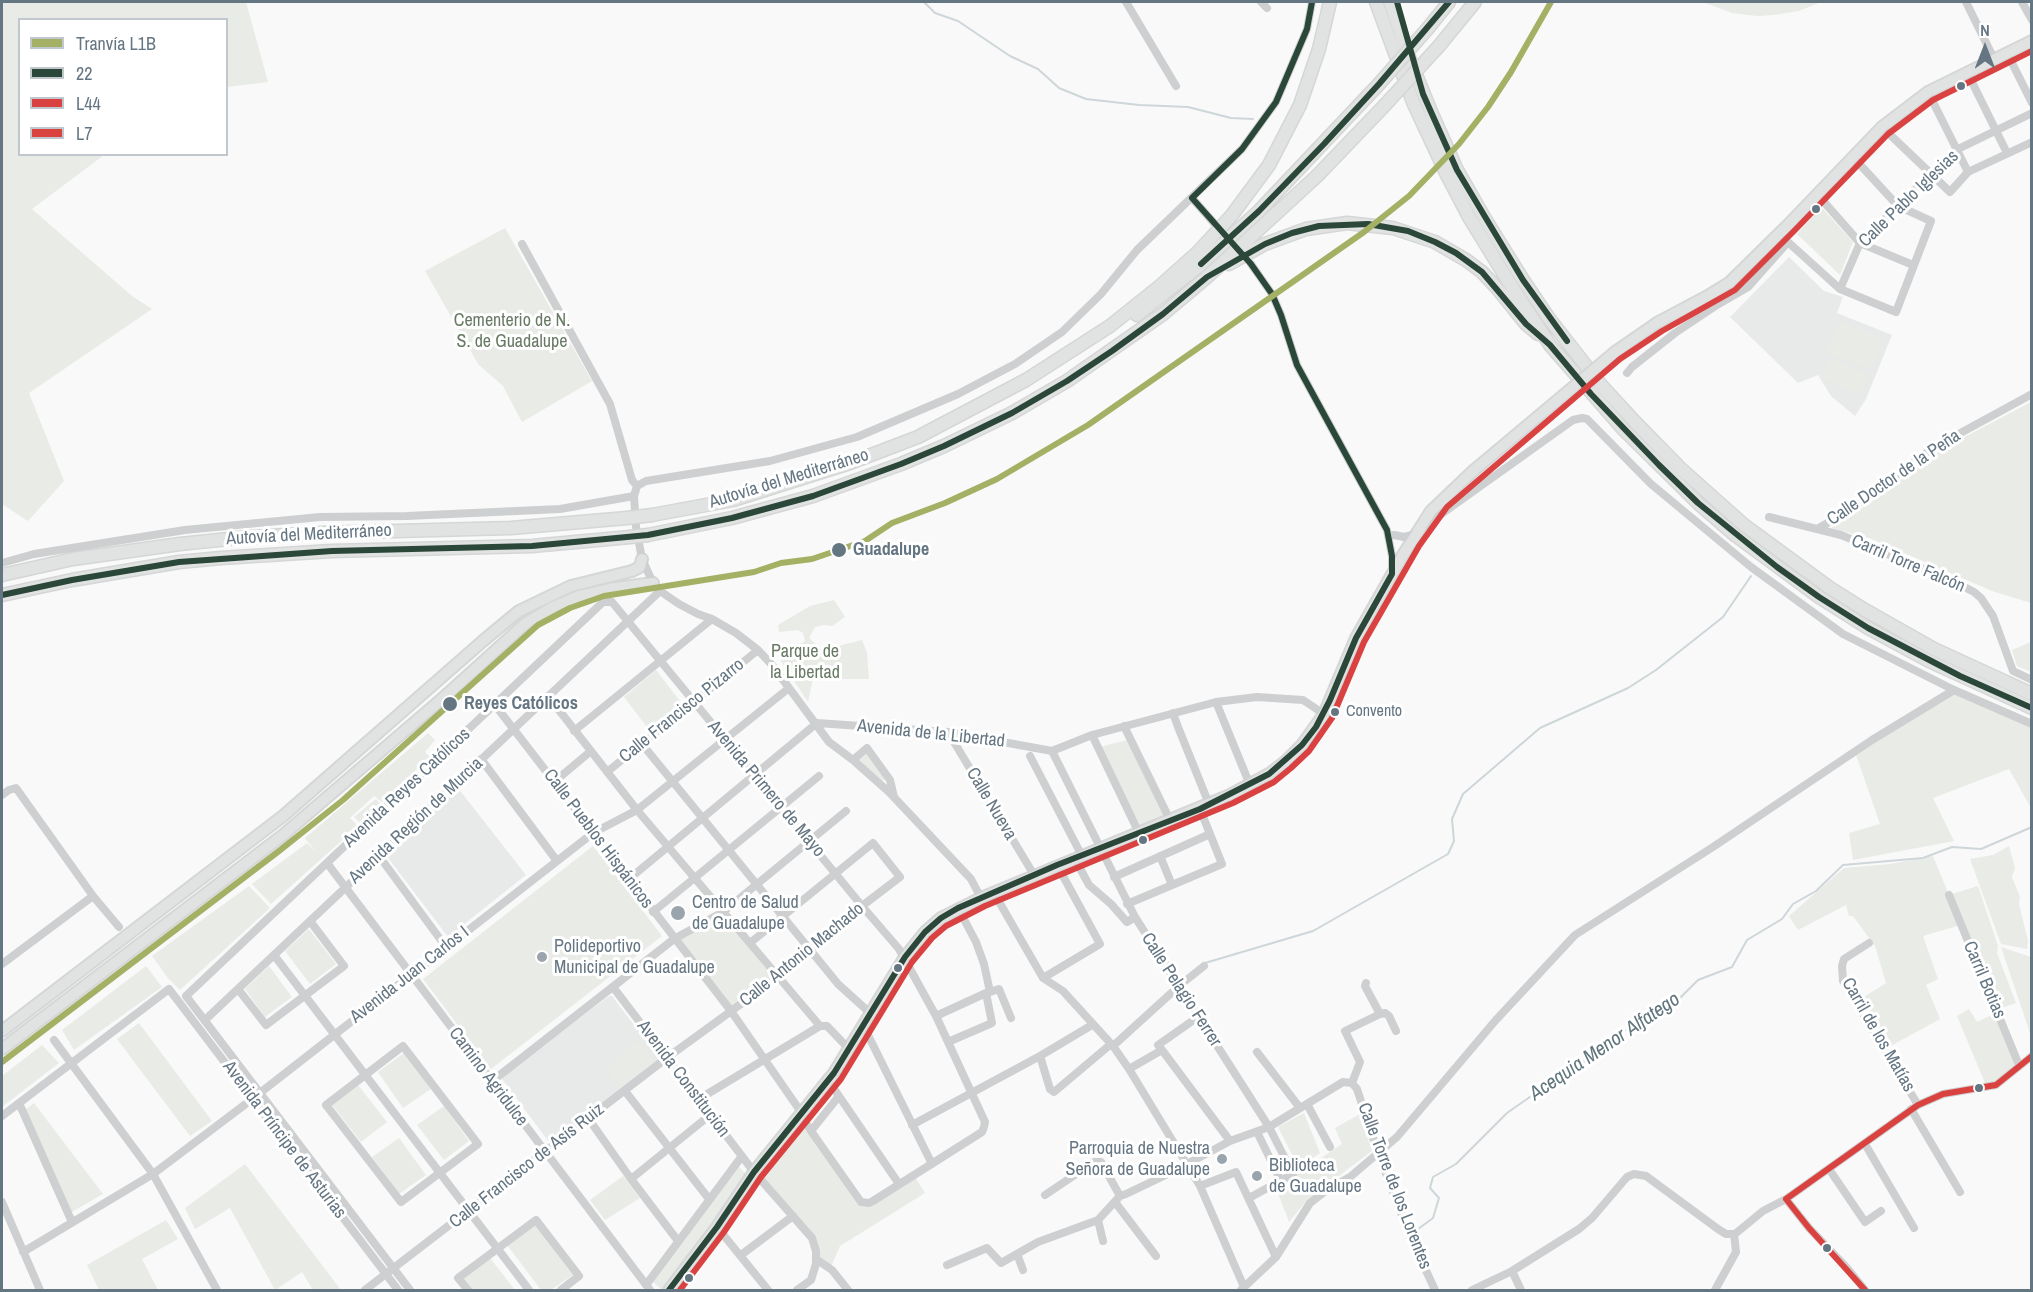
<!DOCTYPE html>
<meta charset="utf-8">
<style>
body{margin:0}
#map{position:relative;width:2033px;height:1292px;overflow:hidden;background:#f9f9f9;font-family:"Archivo Narrow",sans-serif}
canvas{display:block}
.frame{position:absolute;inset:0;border:3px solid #657683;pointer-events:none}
.legend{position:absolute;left:18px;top:18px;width:210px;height:138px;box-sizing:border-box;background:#fff;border:2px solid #c1c8cd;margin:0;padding:8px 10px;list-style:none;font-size:18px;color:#657683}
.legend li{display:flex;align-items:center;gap:12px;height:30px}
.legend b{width:30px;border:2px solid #c1c8cd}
.north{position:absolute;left:1955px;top:18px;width:60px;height:60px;-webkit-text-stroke:4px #fff;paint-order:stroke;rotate:0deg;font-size:16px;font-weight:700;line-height:24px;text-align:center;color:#657683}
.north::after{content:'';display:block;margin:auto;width:21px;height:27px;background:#657683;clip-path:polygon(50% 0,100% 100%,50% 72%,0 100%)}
</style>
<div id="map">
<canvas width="2033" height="1292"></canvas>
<div class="frame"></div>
<ul class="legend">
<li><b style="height:8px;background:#a4b063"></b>Tranvía L1B</li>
<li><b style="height:8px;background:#2a4739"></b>22</li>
<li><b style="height:8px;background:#da4241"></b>L44</li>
<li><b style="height:8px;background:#da4240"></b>L7</li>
</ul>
<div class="north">N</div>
</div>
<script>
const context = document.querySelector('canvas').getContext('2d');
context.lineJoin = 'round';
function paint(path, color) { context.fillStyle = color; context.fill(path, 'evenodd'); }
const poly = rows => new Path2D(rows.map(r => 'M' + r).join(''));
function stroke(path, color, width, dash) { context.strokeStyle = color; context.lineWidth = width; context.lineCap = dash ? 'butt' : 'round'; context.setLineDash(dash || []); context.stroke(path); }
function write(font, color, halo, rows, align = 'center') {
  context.font = font + ' "Archivo Narrow",sans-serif'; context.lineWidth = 6; context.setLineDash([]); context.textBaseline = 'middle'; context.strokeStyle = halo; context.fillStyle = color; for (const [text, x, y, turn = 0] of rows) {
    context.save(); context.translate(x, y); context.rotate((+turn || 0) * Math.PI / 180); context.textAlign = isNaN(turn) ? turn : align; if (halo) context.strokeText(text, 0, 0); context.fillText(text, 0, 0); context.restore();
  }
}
const built = poly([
 [1789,257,1824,291,1843,297,1837,313,1892,335,1866,399,1855,416,1831,396,1818,375,1798,383,1730,317],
 [458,788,526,875,448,937,386,855],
 [609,996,612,996,659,1058,659,1060,551,1142,549,1142,502,1079,503,1076]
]);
const green = poly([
 [2,2,246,2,268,82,227,87,226,20,20,20,20,154,104,155,32,209,132,296,152,309,29,393,64,481,28,521,2,504],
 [1703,2,1821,2,1799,11,1774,15,1757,16,1732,13],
 [1821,207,1853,242,1840,275,1797,234],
 [505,228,592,381,522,422,503,386,478,364,425,271],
 [1839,321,1884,339,1871,370,1826,352],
 [1830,359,1869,374,1862,395,1822,379],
 [2031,402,2031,603,1992,591,1869,538,1831,528,1876,499,1938,451],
 [834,600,845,617,832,626,824,625,815,627,809,638,822,650,862,640,867,653,869,679,813,679,808,702,781,661,779,652,794,648,805,641,803,633,798,630,779,632,778,625,810,606],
 [2031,642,2031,672,2017,666,2012,650],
 [656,670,683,705,650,731,624,697],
 [1954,690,2031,724,2031,808,2009,769,1933,798,1954,841,1853,860,1849,833,1880,824,1855,752],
 [428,733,435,740,425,752,430,757,382,802,374,796,350,818,358,826,271,904,252,884,307,843,316,852,305,838],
 [1127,740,1167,821,1143,831,1100,747],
 [867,754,886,780,882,780,858,761],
 [376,799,381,805,360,823,354,817],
 [593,846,662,936,491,1069,423,979],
 [2009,846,2015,868,2012,877,2020,897,2019,904,2028,941,2027,949,2001,944,1970,859,1993,855],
 [1933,856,1949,895,1978,886,1998,946,1997,953,2016,1003,1999,1009,1961,925,1923,936,1938,979,1926,985,1940,1019,1887,1048,1859,1000,1886,983,1875,946,1853,916,1849,916,1846,905,1798,930,1789,916,1844,868,1890,864],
 [249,886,270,908,180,990,168,978,152,956],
 [721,915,773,977,731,1008,680,939],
 [309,929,336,964,310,984,285,951],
 [2001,947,2031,957,2031,1036],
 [146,966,162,987,74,1050,62,1030],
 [269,966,292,997,265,1017,245,989],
 [1969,1009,1977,1022,1998,1012,2018,1063,2004,1080,1985,1083,1957,1016],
 [139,1023,212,1121,190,1136,117,1039],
 [639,1041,655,1062,619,1089,605,1069],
 [42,1045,59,1063,2,1107,2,1076],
 [404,1053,431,1089,403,1108,378,1072],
 [358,1085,387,1122,361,1142,332,1105],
 [34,1103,103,1194,70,1213,25,1110],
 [444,1106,469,1141,444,1160,417,1125],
 [1304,1113,1320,1153,1299,1168,1278,1127],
 [799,1114,865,1203,915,1177,925,1193,840,1246,830,1269,816,1259,812,1238,754,1172],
 [1360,1114,1372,1151,1308,1199,1289,1222,1276,1188,1342,1144,1335,1128],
 [399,1138,426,1175,399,1194,372,1157],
 [735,1163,752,1180,665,1290,662,1290,651,1280],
 [245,1164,341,1290,313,1290,302,1272,275,1290,230,1208,195,1229,185,1208],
 [623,1176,640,1198,605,1220,590,1200],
 [166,1220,178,1239,142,1259,158,1290,99,1290,87,1265],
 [535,1224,573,1275,551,1290,541,1290,507,1245],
 [490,1258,515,1290,471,1290,463,1279]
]);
const stream = poly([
 [924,2,935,13,958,21,1010,56,1038,69,1059,88,1086,99,1139,105,1188,107,1231,118,1253,119],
 [1205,963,1313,931,1448,854,1454,841,1452,819,1463,794,1540,728,1628,688,1656,670,1723,617,1751,576],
 [1414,1232,1433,1218,1439,1198,1430,1188,1433,1177,1456,1164,1507,1113,1557,1078,1578,1069,1595,1048,1678,1000,1698,980,1732,967,1747,940,1782,919,1793,904,1816,891,1843,865,1923,858,1952,847,1981,849,2032,827]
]);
const minor = poly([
 [1126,2,1176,86],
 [1261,2,1267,8],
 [1966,2,1994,59],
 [2022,2,2032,20],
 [2007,53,2032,103],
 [1967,72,2007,153],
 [1928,92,1968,172],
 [1882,127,1950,192,1968,172,2032,142],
 [1817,194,1860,243,1913,265],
 [1192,198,1214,223],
 [1779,234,1840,289,1896,312,1931,221,1898,206,1853,157],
 [522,244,610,404,632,480,637,486],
 [1251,264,1272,294,1281,315,1297,365,1387,530,1392,556,1392,574],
 [1840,289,1860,243,1932,173,1956,150,2032,113],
 [1627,373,1632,367,1675,333,1717,305,1748,287,1788,242],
 [1769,517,1841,535,1953,581,1974,592,1981,598,1993,616,2013,671,2032,680],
 [1819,528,1851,509,1933,448,2032,394],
 [1394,535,1404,537,1412,535,1573,420,1582,418,1587,419,1651,484,1751,567,1843,634,1954,690,2032,724],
 [2,563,34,554,185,530,320,517,407,516,560,509,634,496],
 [548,696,637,810,820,1026],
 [1216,702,1250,785],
 [1173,713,1178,727,1209,804],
 [817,723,948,732,1052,751,1092,735,1216,702,1257,697,1303,700,1324,714],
 [1124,726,1170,820],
 [574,731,712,619],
 [948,732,1034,875],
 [1092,735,1139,833],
 [642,744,838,984,870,1013],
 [1052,751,1135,917,1269,1127,1293,1174,1249,1198],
 [1030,756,1082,856],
 [481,759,557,861],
 [853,760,867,748,890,780,894,797],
 [607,772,758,650],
 [554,782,591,751],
 [2,795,9,790,16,788,93,896],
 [379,856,446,947],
 [1160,856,1172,885],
 [1075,859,1089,885,1111,904,1127,922,1135,917],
 [327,863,650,1290],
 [1114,877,1210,834],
 [629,879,817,723],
 [994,893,1043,978,1063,991,1113,1046,1129,1069,1200,1186,1244,1287],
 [1949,895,2019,1065],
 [981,898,971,879,889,792,853,760,829,742,772,665,758,650,736,633,712,619,698,614,679,604,660,591,653,583,642,559,636,527,634,496,637,486,646,481,770,461,857,437,958,394,1015,364,1062,332,1101,294,1137,250,1242,149,1276,102,1307,29,1312,2],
 [1127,904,1222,864,1200,809],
 [958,908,976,942,984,964,990,992,999,989,1011,1018],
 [653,912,819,776],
 [1869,943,1844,959,1842,966,1843,981,1918,1105],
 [274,955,529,1290],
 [2,964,93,896,119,927],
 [1043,978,1100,944,1057,865],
 [613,987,754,1172,812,1238,816,1251,816,1264,811,1280,797,1290],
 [238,989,266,1025,344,966,310,921],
 [1380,1014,1385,1013,1389,1016,1396,1031],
 [936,1016,986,993,992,1023,948,1042],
 [205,1020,660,591],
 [863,1025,932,1164],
 [820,1026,827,1026,849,1049],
 [54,1040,153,1174,217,1290],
 [403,1046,478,1144,401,1202,326,1105,403,1046],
 [1113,1046,1179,986,1204,966],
 [1162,1050,1158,1045,1198,1017],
 [1257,1052,1300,1108],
 [1040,1056,1050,1089,1054,1092,1111,1044],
 [1129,1069,1162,1050,1230,1141],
 [828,1080,899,1184],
 [491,1082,674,939,723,912,846,811],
 [1352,1083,1360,1062,1345,1031,1380,1014,1365,986,1366,983],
 [625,1091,709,1199],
 [699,1099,820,1026],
 [19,1103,72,1222],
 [1307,1104,1330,1147],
 [1911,1109,1960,1192],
 [2,1116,169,989,398,1290],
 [588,1118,631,1179,678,1241],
 [912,1125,1040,1056,1092,1025],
 [811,1131,839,1096],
 [1257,1132,1281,1181],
 [1865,1144,1914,1228],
 [1829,1169,1865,1222,1881,1211],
 [631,1179,710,1115],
 [1200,1186,1236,1172,1276,1257],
 [1045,1195,1094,1162,1101,1162,1120,1196,1126,1194,1172,1172,1230,1141,1269,1127,1343,1082,1352,1083,1357,1089,1378,1153,1410,1236,1435,1290],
 [1786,1199,1809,1228,1847,1268,1865,1290],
 [2,1202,40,1290],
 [1115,1202,1156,1256],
 [1098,1220,1103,1241],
 [717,1227,768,1290],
 [23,1252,153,1174,247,1103,593,833,637,810,789,688],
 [1017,1254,1023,1270],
 [741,1255,793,1216],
 [816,1259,832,1270,848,1290],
 [947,1265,987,1248,1001,1263,1038,1242,1098,1220,1120,1196],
 [1512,1271,1521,1290],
 [646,1285,742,1156],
 [365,1290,668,1057,778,977,862,906,900,877,873,843,750,943],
 [410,1290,186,996,603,602,612,602,862,906,899,949,936,1016,985,1122,984,1127,982,1132,873,1201,869,1203,861,1202,811,1131,803,1118,801,1112,731,1011,495,705],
 [468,1290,458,1278,536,1220,579,1276,561,1290],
 [1241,1290,1276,1257,1310,1203,1324,1192,1350,1177,1397,1137,1495,1021,1575,935,1713,847,1872,740,1954,690],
 [1472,1290,1512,1271,1579,1229,1592,1218,1627,1177,1634,1174,1646,1176,1718,1229,1726,1234,1735,1234,1763,1211,1786,1199,1918,1105,1943,1094,1996,1085,2032,1056],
 [1715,1290,1736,1252,1734,1234]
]);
const major = poly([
 [1615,352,1657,323,1706,297,1729,283,1788,225,1882,127,1928,92,2032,41],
 [2,1031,283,816,484,640,519,611,571,586,632,571,640,567,642,559],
 [2,1049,283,835,443,698,526,623,553,607,579,596,609,589,653,583],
 [669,1290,717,1227,754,1172,834,1073,905,957,925,932,941,918,981,898,1230,795,1269,774,1286,761,1302,745,1324,714,1356,638,1403,555,1431,511,1473,471,1553,404]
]);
const highway = poly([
 [1376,2,1413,102,1447,175,1469,217,1512,287,1550,345,1624,430,1698,503,1735,535,1819,597,1868,628,1929,661,2032,708],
 [1390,2,1410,60,1432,114,1457,170,1485,219,1523,280,1548,317,1601,385,1635,422,1680,468,1744,525,1830,588,1865,610,1934,649,2032,694],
 [1429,27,1449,2],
 [1439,46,1475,2],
 [1229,264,1265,244,1306,229,1347,223,1393,228,1435,242,1466,260,1482,272,1497,288,1526,324,1538,334],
 [1137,315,1200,265,1259,211,1379,84],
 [652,515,733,500,850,463,918,437,1026,380,1110,326,1160,286,1198,252,1232,215,1269,165,1300,105,1319,49,1330,2],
 [648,535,732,518,813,496,901,464,944,446,1012,413,1067,381,1163,314,1207,277,1317,176,1385,105],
 [2,575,73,559,180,544,238,538,320,533,511,528,627,518],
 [2,595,72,580,179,562,221,558,332,551,532,546,630,537]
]);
const majorBridge = poly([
 [1553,404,1615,352]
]);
const highwayBridge = poly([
 [1379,84,1429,27],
 [1385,105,1439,46],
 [627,518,652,515],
 [630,537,648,535]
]);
const bus1 = poly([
 [1397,2,1423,94,1457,170,1523,280,1567,341],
 [1192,198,1242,149,1276,102,1307,29,1312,2],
 [1201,264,1259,211,1324,144,1379,84,1449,2],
 [2,595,72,580,179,562,332,551,532,546,648,535,732,518,813,496,901,464,944,446,1012,413,1067,381,1112,351,1163,314,1207,277,1265,244,1292,233,1319,226,1368,224,1408,231,1435,242,1456,253,1482,272,1526,324,1550,345,1591,394,1659,465,1698,503,1777,567,1819,597,1868,628,1960,676,2032,708],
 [669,1290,717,1227,754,1172,834,1073,905,957,925,932,941,918,958,908,1057,865,1200,809,1269,774,1302,745,1316,727,1330,700,1356,638,1392,574,1392,556,1387,530,1297,365,1281,315,1272,294,1251,264,1192,198]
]);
const bus2 = poly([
 [680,1290,724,1232,761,1177,841,1079,912,962,932,938,946,926,985,906,1233,803,1274,782,1291,768,1309,751,1332,718,1364,642,1419,546,1447,507,1620,359,1662,331,1735,290,1794,231,1888,134,1933,100,2032,51]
]);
const bus3 = poly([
 [1786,1199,1918,1105,1943,1094,1996,1085,2032,1056],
 [1786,1199,1809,1228,1865,1290]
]);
const tram1 = poly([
 [2,1062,279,851,343,800,538,625,570,608,604,596,754,572,781,563,812,559,865,541,892,523,945,503,997,479,1088,425,1364,232,1409,196,1459,144,1488,107,1511,72,1551,2]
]);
const markers = [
 [1961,86,5,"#657683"],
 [1816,209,5,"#657683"],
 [839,550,8,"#657683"],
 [450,704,8,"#657683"],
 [1335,712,5,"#657683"],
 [1143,840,5,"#657683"],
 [678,913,8,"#99a4ac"],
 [542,957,6,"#99a4ac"],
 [898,968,5,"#657683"],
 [1979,1088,5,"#657683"],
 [1222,1159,6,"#99a4ac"],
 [1257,1176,6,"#99a4ac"],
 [1827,1248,5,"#657683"],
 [689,1278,5,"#657683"]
];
const busNames = [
 ["Convento",1346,712]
];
const streetNames = [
 ["Calle Pablo Iglesias",1909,199,-44],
 ["Calle Doctor de la Peña",1894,478,-34],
 ["Autovía del Mediterráneo",789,479,-17],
 ["Autovía del Mediterráneo",309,535,-3],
 ["Carril Torre Falcón",1908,564,23],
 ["Calle Francisco Pizarro",682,711,-39],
 ["Avenida de la Libertad",931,734,6],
 ["Avenida Reyes Católicos",407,788,-43],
 ["Avenida Primero de Mayo",766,789,50],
 ["Calle Nueva",991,804,59],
 ["Avenida Región de Murcia",416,821,-43],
 ["Calle Pueblos Hispánicos",598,839,53],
 ["Calle Antonio Machado",802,955,-39],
 ["Avenida Juan Carlos I",410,975,-38],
 ["Carril Botias",1984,980,67],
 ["Calle Pelagio Ferrer",1181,990,57],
 ["Carril de los Matías",1878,1035,60],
 ["Camino Agridulce",488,1077,53],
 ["Avenida Constitución",683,1079,53],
 ["Avenida Príncipe de Asturias",284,1140,53],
 ["Calle Francisco de Asís Ruiz",527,1166,-38],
 ["Calle Torre de los Lorentes",1394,1186,69]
];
const parkNames = [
 ["Cementerio de N.",512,321],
 ["S. de Guadalupe",512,342],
 ["Parque de",805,652],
 ["la Libertad",805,673]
];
const stopNames = [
 ["Guadalupe",853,550],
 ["Reyes Católicos",464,704]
];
const poiNames = [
 ["Centro de Salud",692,903],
 ["de Guadalupe",692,924],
 ["Polideportivo",554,947],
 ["Municipal de Guadalupe",554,968],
 ["Parroquia de Nuestra",1210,1149,"right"],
 ["Señora de Guadalupe",1210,1170,"right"],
 ["Biblioteca",1269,1166],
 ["de Guadalupe",1269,1187]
];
const waterNames = [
 ["Acequia Menor Alfatego",1605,1047,-34]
];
paint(built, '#e8e9e9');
paint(green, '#e8ebe6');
stroke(stream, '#ced6d9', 2);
stroke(major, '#d5d6d7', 14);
stroke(highway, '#d5d6d6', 15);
stroke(minor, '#cecfd0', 8);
stroke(major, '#e1e2e2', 10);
stroke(highway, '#e1e2e2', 12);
stroke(majorBridge, '#d5d6d7', 14, []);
stroke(highwayBridge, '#d5d6d6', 15, []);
stroke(majorBridge, '#e1e2e2', 10);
stroke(highwayBridge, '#e1e2e2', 12);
stroke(bus1, '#2a4739', 6);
stroke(bus2, '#da4241', 6);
stroke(bus3, '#da4240', 6);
stroke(tram1, '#a4b063', 6);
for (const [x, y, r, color] of markers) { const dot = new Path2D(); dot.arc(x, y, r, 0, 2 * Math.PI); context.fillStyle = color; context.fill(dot); stroke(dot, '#fff', 2); }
write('16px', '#657683', '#fff', busNames, 'left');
write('18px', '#657683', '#fff', streetNames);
write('18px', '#687a64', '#fff', parkNames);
write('bold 18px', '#657683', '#fff', stopNames, 'left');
write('18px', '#657683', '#fff', poiNames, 'left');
write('italic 20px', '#60757c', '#fff', waterNames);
</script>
